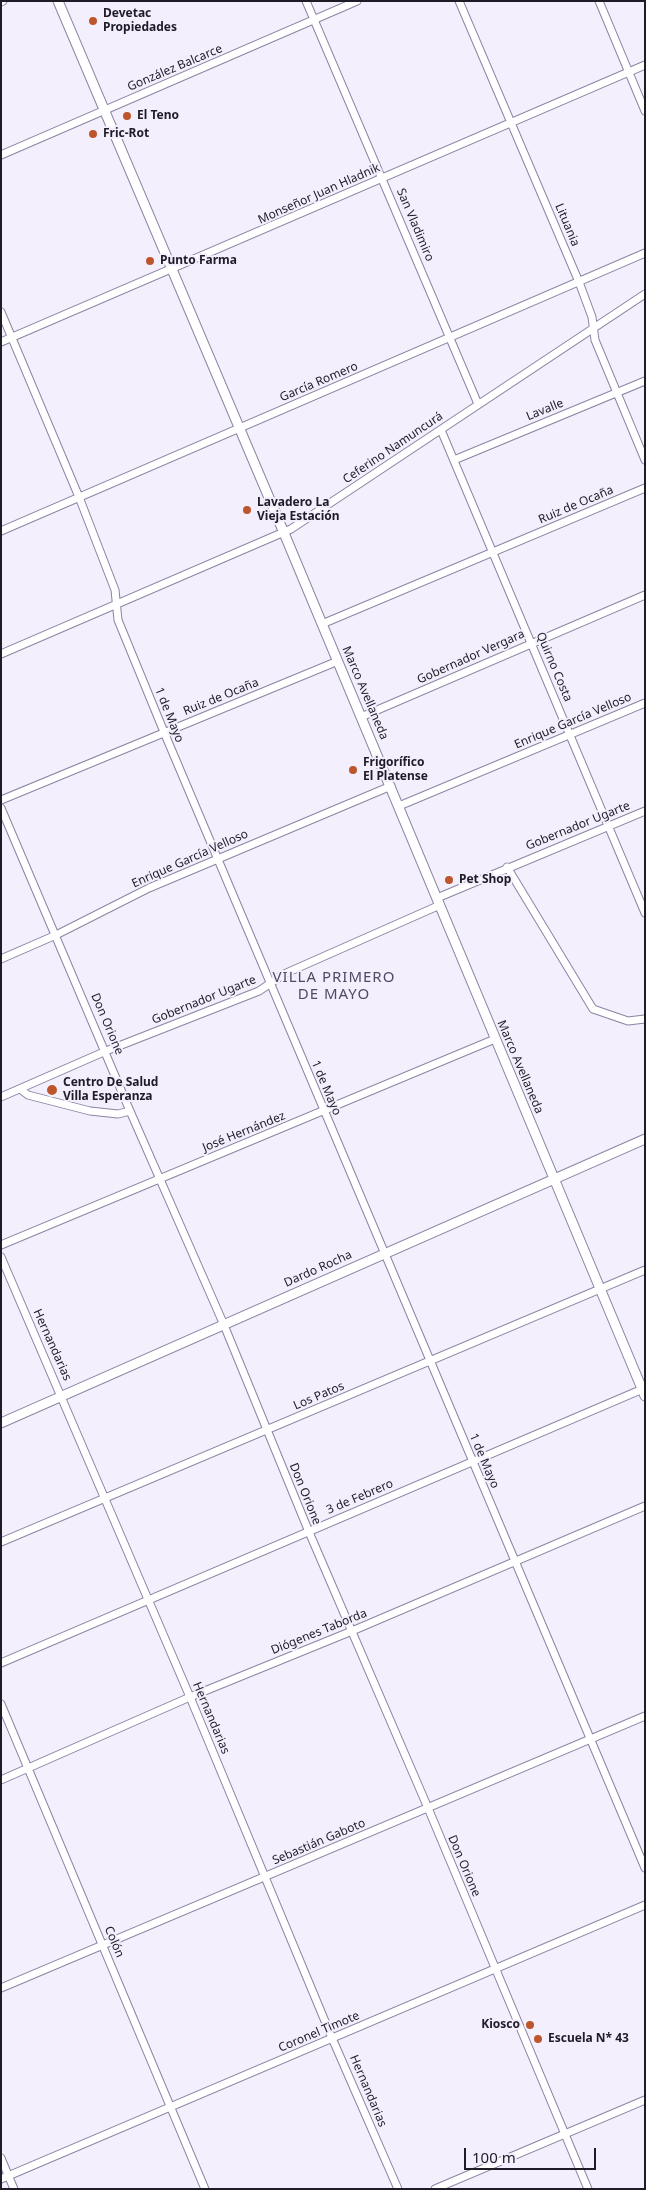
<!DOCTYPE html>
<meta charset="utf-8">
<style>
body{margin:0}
#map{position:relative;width:646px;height:2190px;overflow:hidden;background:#f3effd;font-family:"Noto Sans",sans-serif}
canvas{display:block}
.frame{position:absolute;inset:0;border:2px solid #1f1b27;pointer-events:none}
.scale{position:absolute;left:464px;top:2148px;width:132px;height:22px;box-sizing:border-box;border:2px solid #1f1b27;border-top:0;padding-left:6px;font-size:15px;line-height:18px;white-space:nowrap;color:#1f1b27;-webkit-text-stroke:4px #f3effd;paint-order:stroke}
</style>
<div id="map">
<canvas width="646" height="2190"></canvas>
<div class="frame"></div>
<div class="scale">100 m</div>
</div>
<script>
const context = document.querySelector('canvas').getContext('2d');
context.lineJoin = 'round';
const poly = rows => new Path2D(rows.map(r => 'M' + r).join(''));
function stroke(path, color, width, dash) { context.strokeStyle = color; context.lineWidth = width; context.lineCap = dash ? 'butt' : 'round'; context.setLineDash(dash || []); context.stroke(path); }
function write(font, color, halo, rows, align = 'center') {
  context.font = font + ' "Noto Sans",sans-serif'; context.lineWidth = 4; context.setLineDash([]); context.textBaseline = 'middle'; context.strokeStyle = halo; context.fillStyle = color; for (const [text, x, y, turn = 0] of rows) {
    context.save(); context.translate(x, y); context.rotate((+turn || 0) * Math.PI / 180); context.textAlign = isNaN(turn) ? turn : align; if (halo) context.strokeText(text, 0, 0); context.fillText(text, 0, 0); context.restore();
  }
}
const minor = poly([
 [306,1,478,404],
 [459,1,579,282,592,317,595,340,645,460],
 [599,1,645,111],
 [1,2,3,1],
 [1,155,357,1],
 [1,312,79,497,115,590,118,620,164,732,645,1868],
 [1,342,645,65],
 [441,430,645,913],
 [454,460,645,381],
 [1,531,645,253],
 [322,624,645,488],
 [1,654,291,529,645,294],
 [361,717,645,595],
 [1,800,338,661],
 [399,806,645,703],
 [1,808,130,1111,224,1325,309,1532,428,1808,588,2189],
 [507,867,593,1009,628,1021,645,1019],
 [437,898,645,811],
 [1,959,56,935,149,888,391,786],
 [20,1089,28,1095,90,1111,118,1114,130,1111],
 [1,1097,106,1051,259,991,284,974,440,905],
 [1,1245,495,1039],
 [1,1257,190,1697,332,2038,398,2189],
 [1,1542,645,1270],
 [1,1663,645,1388],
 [1,1704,205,2189],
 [1,1780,190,1697,352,1631,645,1506],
 [1,1988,645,1716],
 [1,2158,14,2189],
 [1,2179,645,1905],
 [435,2189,645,2100]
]);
const tertiary = poly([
 [58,1,284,533,645,1396],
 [1,1423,645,1139]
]);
const markers = [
 [93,21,5,"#bd562d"],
 [127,116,5,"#bd562d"],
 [93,134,5,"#bd562d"],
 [150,261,5,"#bd562d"],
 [247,510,5,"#bd562d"],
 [353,770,5,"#bd562d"],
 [449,880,5,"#bd562d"],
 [52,1090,6,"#bd562d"],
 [530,2025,5,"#bd562d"],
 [538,2039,5,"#bd562d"]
];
const poiNames = [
 ["Devetac",103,14],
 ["Propiedades",103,28],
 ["El Teno",137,116],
 ["Fric-Rot",103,134],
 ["Punto Farma",160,261],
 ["Lavadero La",257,503],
 ["Vieja Estación",257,517],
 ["Frigorífico",363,763],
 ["El Platense",363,777],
 ["Pet Shop",459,880],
 ["Centro De Salud",63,1083],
 ["Villa Esperanza",63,1097],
 ["Kiosco",520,2025,"right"],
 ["Escuela N* 43",548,2039]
];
const streetNames = [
 ["González Balcarce",175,68,-23],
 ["Monseñor Juan Hladnik",319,194,-24],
 ["San Vladimiro",415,225,67],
 ["Lituania",567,225,67],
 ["García Romero",319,382,-23],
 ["Lavalle",545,410,-22],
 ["Ceferino Namuncurá",393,448,-34],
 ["Ruiz de Ocaña",576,505,-23],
 ["Gobernador Vergara",471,657,-24],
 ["Quirno Costa",554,667,67],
 ["Marco Avellaneda",365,693,67],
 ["Ruiz de Ocaña",221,697,-22],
 ["1 de Mayo",169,715,68],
 ["Enrique García Velloso",573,721,-23],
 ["Gobernador Ugarte",578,826,-22],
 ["Enrique García Velloso",190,859,-24],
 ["Gobernador Ugarte",204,1000,-22],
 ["Don Orione",107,1024,67],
 ["Marco Avellaneda",520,1067,67],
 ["1 de Mayo",326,1088,67],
 ["José Hernández",244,1132,-22],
 ["Dardo Rocha",318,1269,-24],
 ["Hernandarias",52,1345,66],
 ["Los Patos",319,1396,-23],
 ["1 de Mayo",484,1461,67],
 ["Don Orione",305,1494,68],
 ["3 de Febrero",360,1497,-23],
 ["Diógenes Taborda",319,1632,-22],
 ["Hernandarias",211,1718,67],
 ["Sebastián Gaboto",319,1842,-23],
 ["Don Orione",464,1866,67],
 ["Colón",114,1942,67],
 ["Coronel Timote",319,2032,-23],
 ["Hernandarias",368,2091,67]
];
const quarterNames = [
 ["VILLA PRIMERO",334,978],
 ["DE MAYO",334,995]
];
stroke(minor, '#8d83a3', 9);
stroke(tertiary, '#8d83a3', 11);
stroke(minor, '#fff', 7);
stroke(tertiary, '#fff', 9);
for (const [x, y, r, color] of markers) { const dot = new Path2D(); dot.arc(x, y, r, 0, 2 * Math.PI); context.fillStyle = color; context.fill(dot); stroke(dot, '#f3effd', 2); }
write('bold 12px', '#1f1b27', '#f3effd', poiNames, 'left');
write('12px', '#1f1b27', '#f3effd', streetNames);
context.letterSpacing = '1px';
write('15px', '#534966', '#f3effd', quarterNames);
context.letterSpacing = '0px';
</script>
